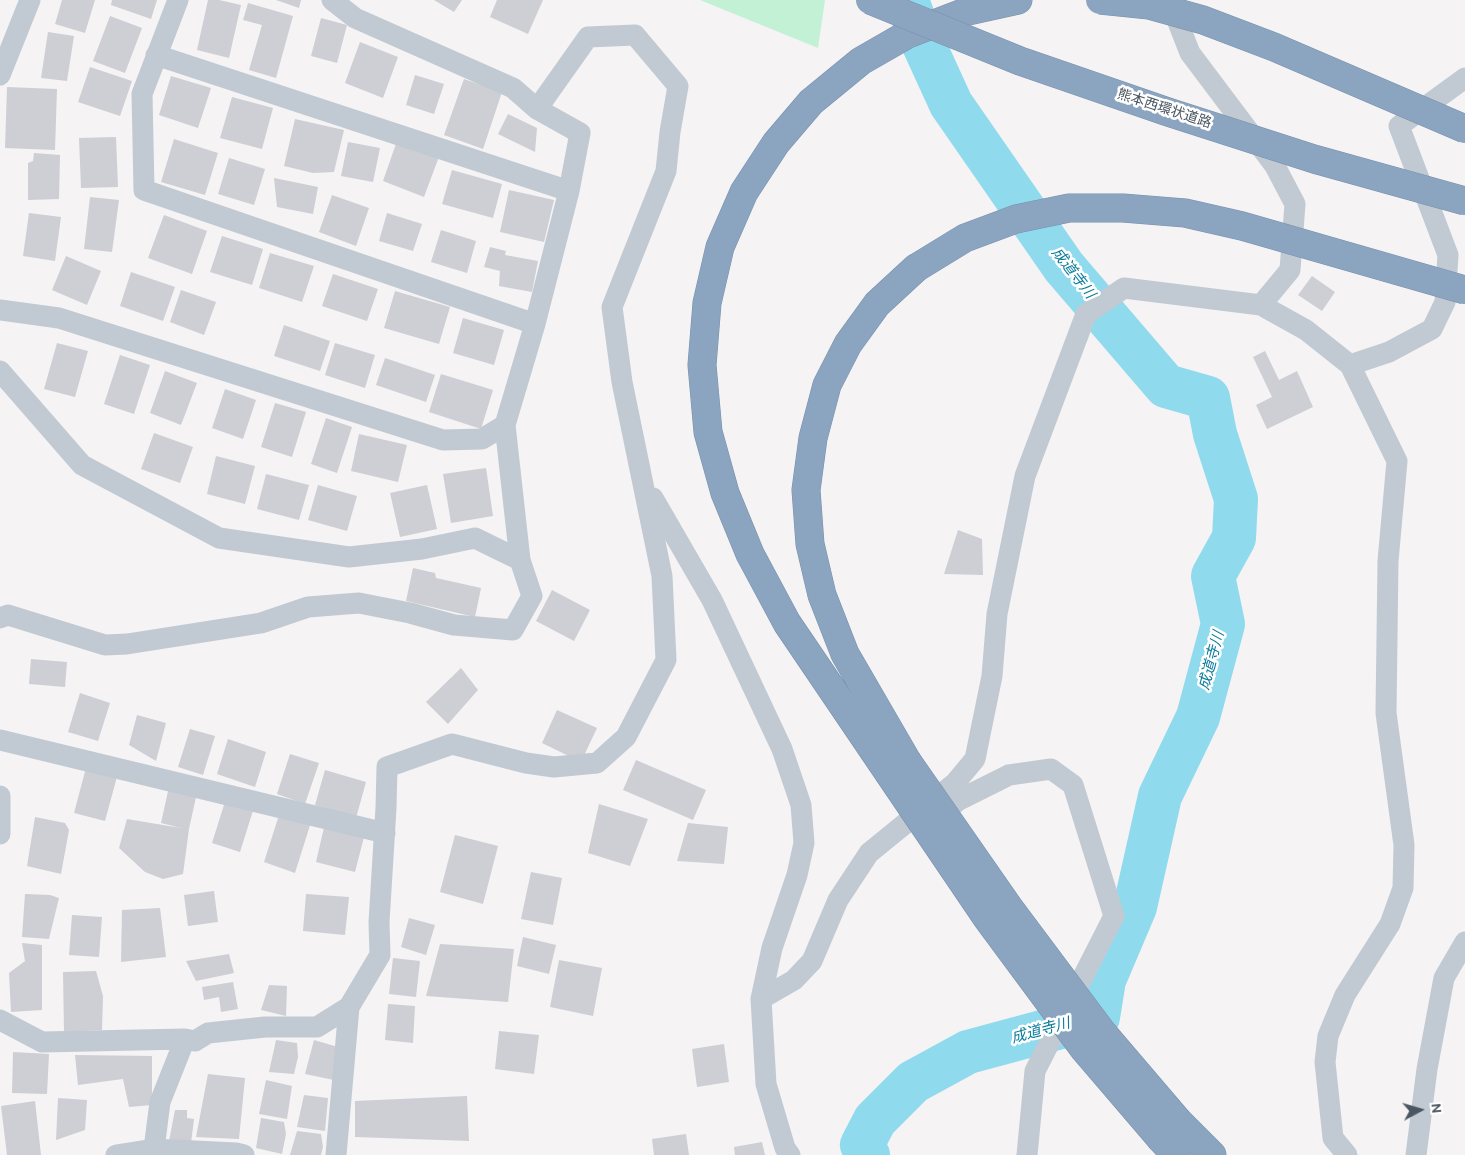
<!DOCTYPE html>
<meta charset="utf-8">
<style>
body{margin:0}
#map{position:relative;width:1465px;height:1155px;overflow:hidden;background:#f5f3f3;font-family:Overpass,sans-serif}
canvas{display:block}
.north{position:absolute;left:1395px;top:1085px;width:50px;height:50px;-webkit-text-stroke:4px #fff;paint-order:stroke;rotate:84deg;font-size:14px;font-weight:700;line-height:20px;text-align:center;color:#4a5661}
.north::after{content:'';display:block;margin:auto;width:18px;height:22px;background:#4a5661;clip-path:polygon(50% 0,100% 100%,50% 72%,0 100%)}
</style>
<div id="map">
<canvas width="1465" height="1155"></canvas>
<div class="north">N</div>
</div>
<script>
const context = document.querySelector('canvas').getContext('2d');
context.lineJoin = 'round';
function paint(path, color) { context.fillStyle = color; context.fill(path, 'evenodd'); }
const poly = rows => new Path2D(rows.map(r => 'M' + r).join(''));
function stroke(path, color, width, dash) { context.strokeStyle = color; context.lineWidth = width; context.lineCap = dash ? 'butt' : 'round'; context.setLineDash(dash || []); context.stroke(path); }
function write(font, color, halo, rows, align = 'center') {
  context.font = font + ' Overpass,"Noto Sans JP",sans-serif'; context.lineWidth = 5; context.setLineDash([]); context.textBaseline = 'middle'; context.strokeStyle = halo; context.fillStyle = color; for (const [text, x, y, turn = 0] of rows) {
    context.save(); context.translate(x, y); context.rotate((+turn || 0) * Math.PI / 180); context.textAlign = isNaN(turn) ? turn : align; if (halo) context.strokeText(text, 0, 0); context.fillText(text, 0, 0); context.restore();
  }
}
const green = poly([
 [700,0,825,0,818,48]
]);
const river = poly([
 [868,1155,862,1145,875,1120,913,1082,968,1052,1098,1017,1104,980,1135,907,1160,796,1198,717,1223,624,1213,576,1234,538,1236,499,1215,434,1208,398,1166,386,1064,267,951,104,919,34,907,0]
]);
const building = poly([
 [62,0,95,0,85,33,55,24],
 [112,0,157,0,151,19,111,5],
 [208,0,219,0,241,5,229,58,197,50],
 [276,0,301,0,299,8],
 [434,0,462,0,454,12],
 [497,0,543,0,528,34,490,17],
 [248,3,293,16,276,78,249,70,262,25,243,20],
 [110,16,142,28,125,73,93,61],
 [321,18,347,25,337,63,311,56],
 [48,32,74,36,67,81,41,78],
 [360,42,398,57,383,98,345,83],
 [90,67,132,81,120,116,78,102],
 [415,75,444,84,434,114,406,105],
 [171,76,211,88,198,128,159,115],
 [464,79,502,92,483,149,444,135],
 [7,87,57,89,55,150,5,148],
 [232,97,273,108,262,149,220,138],
 [508,114,537,128,535,152,498,134],
 [295,119,344,130,334,172,313,173,284,166],
 [116,137,118,187,81,188,79,138],
 [398,138,440,154,424,197,383,181],
 [174,139,218,153,205,195,161,182],
 [348,142,380,148,373,182,341,176],
 [34,153,60,155,59,199,28,200,28,163,33,161],
 [229,158,265,169,254,205,218,194],
 [452,170,502,184,493,218,442,204],
 [274,178,318,187,313,214,277,207],
 [509,190,554,200,544,242,500,232],
 [332,195,369,208,356,246,319,232],
 [90,197,119,200,112,252,84,249],
 [29,213,61,217,55,261,23,256],
 [387,213,422,224,413,251,379,241],
 [164,215,207,231,192,274,148,258],
 [441,230,476,241,467,273,431,262],
 [222,236,263,249,252,285,210,272],
 [490,247,506,251,505,255,538,261,532,292,499,286,500,271,484,267],
 [270,253,314,266,302,302,259,288],
 [66,256,101,271,87,305,52,290],
 [131,272,175,287,163,321,120,306],
 [333,274,378,289,367,321,322,306],
 [1312,276,1335,292,1322,311,1298,295],
 [181,290,216,302,204,335,170,322],
 [395,291,450,307,439,344,384,328],
 [463,318,504,330,494,365,453,353],
 [284,325,330,341,320,371,274,356],
 [57,343,88,351,75,397,44,389],
 [335,343,375,355,365,388,325,375],
 [1265,351,1279,380,1297,371,1313,407,1267,429,1256,405,1272,397,1253,357],
 [120,355,150,365,134,414,104,404],
 [385,358,435,375,426,402,376,385],
 [165,371,197,383,181,425,150,413],
 [441,374,493,390,481,429,429,412],
 [225,389,256,400,243,439,212,428],
 [275,403,306,412,292,457,261,447],
 [326,418,352,427,337,473,311,464],
 [154,433,193,447,180,483,141,469],
 [359,434,407,445,398,482,351,471],
 [216,456,255,466,245,504,207,494],
 [486,468,493,516,451,523,443,474],
 [266,474,309,485,299,520,257,509],
 [318,485,357,496,347,531,308,520],
 [427,485,437,529,400,537,390,493],
 [958,530,982,539,983,575,944,574],
 [413,568,435,573,436,578,481,588,475,617,406,601],
 [552,590,590,610,574,641,536,621],
 [31,659,67,662,65,687,29,684],
 [461,668,478,690,448,724,426,702],
 [80,693,110,703,98,741,68,732],
 [557,710,597,728,581,762,542,743],
 [137,715,166,723,156,761,129,745],
 [190,729,215,736,203,775,178,767],
 [228,739,266,752,255,787,217,774],
 [290,754,319,763,305,804,277,794],
 [636,760,706,790,693,820,623,790],
 [87,764,118,773,105,821,74,813],
 [325,770,366,782,356,818,315,805],
 [170,782,198,788,189,829,183,874,163,879,145,872,119,848,127,819,181,828,161,823],
 [229,789,257,798,240,852,212,843],
 [599,804,648,819,630,866,588,853],
 [280,812,311,822,295,873,264,862],
 [35,817,65,823,69,830,61,874,27,866],
 [325,823,365,833,355,872,316,862],
 [688,823,728,827,724,864,677,861],
 [455,835,498,846,483,904,440,892],
 [531,872,562,878,553,925,521,919],
 [214,891,218,922,188,926,184,895],
 [25,894,50,895,59,898,49,939,22,937],
 [306,894,349,897,345,935,303,931],
 [160,908,166,957,121,962,122,910],
 [72,915,102,917,99,957,69,955],
 [409,918,435,925,426,955,401,947],
 [523,937,556,945,549,974,517,966],
 [22,943,42,945,42,1010,11,1012,9,973,25,961],
 [440,944,514,949,508,1002,426,996],
 [229,954,234,973,196,981,186,961],
 [393,958,420,961,416,997,389,994],
 [559,960,602,968,593,1016,550,1007],
 [96,971,103,996,102,1030,64,1032,63,972],
 [233,982,238,1009,221,1012,219,997,204,1000,202,987],
 [269,985,287,986,286,1016,261,1010],
 [388,1004,415,1006,413,1043,385,1040],
 [499,1031,539,1035,534,1074,495,1069],
 [276,1040,297,1043,298,1057,294,1074,269,1072],
 [314,1040,338,1047,334,1080,305,1074],
 [724,1044,729,1082,697,1087,692,1049],
 [13,1052,49,1054,47,1094,12,1093],
 [75,1055,152,1056,152,1105,129,1107,123,1079,78,1085],
 [208,1074,245,1078,239,1139,196,1137],
 [266,1080,292,1086,287,1119,259,1114],
 [304,1095,328,1098,325,1131,297,1127],
 [467,1096,469,1141,355,1137,355,1101],
 [58,1098,87,1100,85,1130,56,1140],
 [35,1101,41,1155,7,1155,1,1106],
 [175,1110,187,1110,187,1118,194,1119,191,1143,169,1141],
 [261,1118,284,1122,286,1134,282,1154,256,1148],
 [297,1131,321,1134,323,1147,321,1155,290,1155],
 [686,1134,689,1155,654,1155,652,1139],
 [762,1142,765,1155,735,1155,734,1147]
]);
const street = poly([
 [178,0,142,94,144,190,535,324],
 [1170,2,1190,53,1275,166,1295,204,1290,270,1261,305],
 [156,55,569,191],
 [0,75,30,0],
 [0,310,59,318,443,440,482,439,505,425,535,324,569,191,580,133,537,109,513,88,355,18,332,0],
 [1350,365,1389,352,1432,329,1445,302,1448,255,1399,126,1465,78],
 [0,371,82,465,219,538,349,557,422,549,475,538,520,560,532,596,513,630,454,625,410,613,359,603,308,607,261,623,127,644,105,645,8,615,0,618],
 [505,425,520,560],
 [653,498,712,600,782,749,801,805,804,843,797,875,772,948,761,999,766,1084,785,1148,790,1155],
 [0,740,385,833],
 [0,796,0,834],
 [931,822,959,800,1009,775,1051,769,1073,785,1114,916,1035,1071,1027,1155],
 [761,999,794,980,812,961,838,900,869,853,955,783,975,759,992,676,997,614,1025,476,1086,314,1124,288,1261,305,1306,330,1350,365,1397,461,1388,561,1386,713,1404,845,1403,888,1390,924,1345,995,1328,1036,1325,1062,1333,1138,1347,1155],
 [0,1020,42,1042,185,1039],
 [154,1149,160,1102,185,1039,195,1041,208,1033,265,1027,317,1027,349,1007,380,955,379,922,386,808,387,767,452,744,526,763,554,767,597,763,626,737,666,660,662,576,622,382,612,307,666,171,670,132,678,86,635,35,588,37,537,109],
 [116,1155,154,1149,236,1153,244,1155],
 [336,1155,349,1007],
 [1416,1155,1427,1069,1444,978,1465,942]
]);
const highway = poly([
 [907,761,845,654,822,595,810,544,806,490,813,438,827,385,848,344,877,304,916,268],
 [888,772,787,623,750,554,725,493,708,432,702,365,707,303,720,247,744,192,776,143,811,102,861,61,908,34,968,11,1018,0],
 [1178,1121,1212,1155],
 [1161,1139,1176,1155]
]);
const highwayBridge = poly([
 [870,0,1020,61,1168,112,1314,159,1465,201],
 [1100,0,1149,5,1203,20,1274,47,1465,129],
 [916,268,965,238,1016,219,1069,208,1123,208,1185,213,1242,226,1465,290],
 [907,761,1010,909,1102,1032,1178,1121],
 [888,772,987,918,1084,1049,1161,1139]
]);
const streetNames = [
 ["熊本西環状道路",1164,110,18]
];
const waterNames = [
 ["成道寺川",1072,274,52],
 ["成道寺川",1213,661,-75],
 ["成道寺川",1041,1032,-15]
];
paint(green, '#c3f1d5');
stroke(river, '#90daee', 44);
paint(building, '#cdcfd5');
stroke(highway, '#7690ad', 29);
stroke(street, '#c1cad2', 21);
stroke(highway, '#8ba5c1', 28);
stroke(highwayBridge, '#7690ad', 29, []);
stroke(highwayBridge, '#8ba5c1', 28);
write('14px', '#4a5661', '#fff', streetNames);
write('italic 15px', '#0c7c9b', '#fff', waterNames);
</script>
